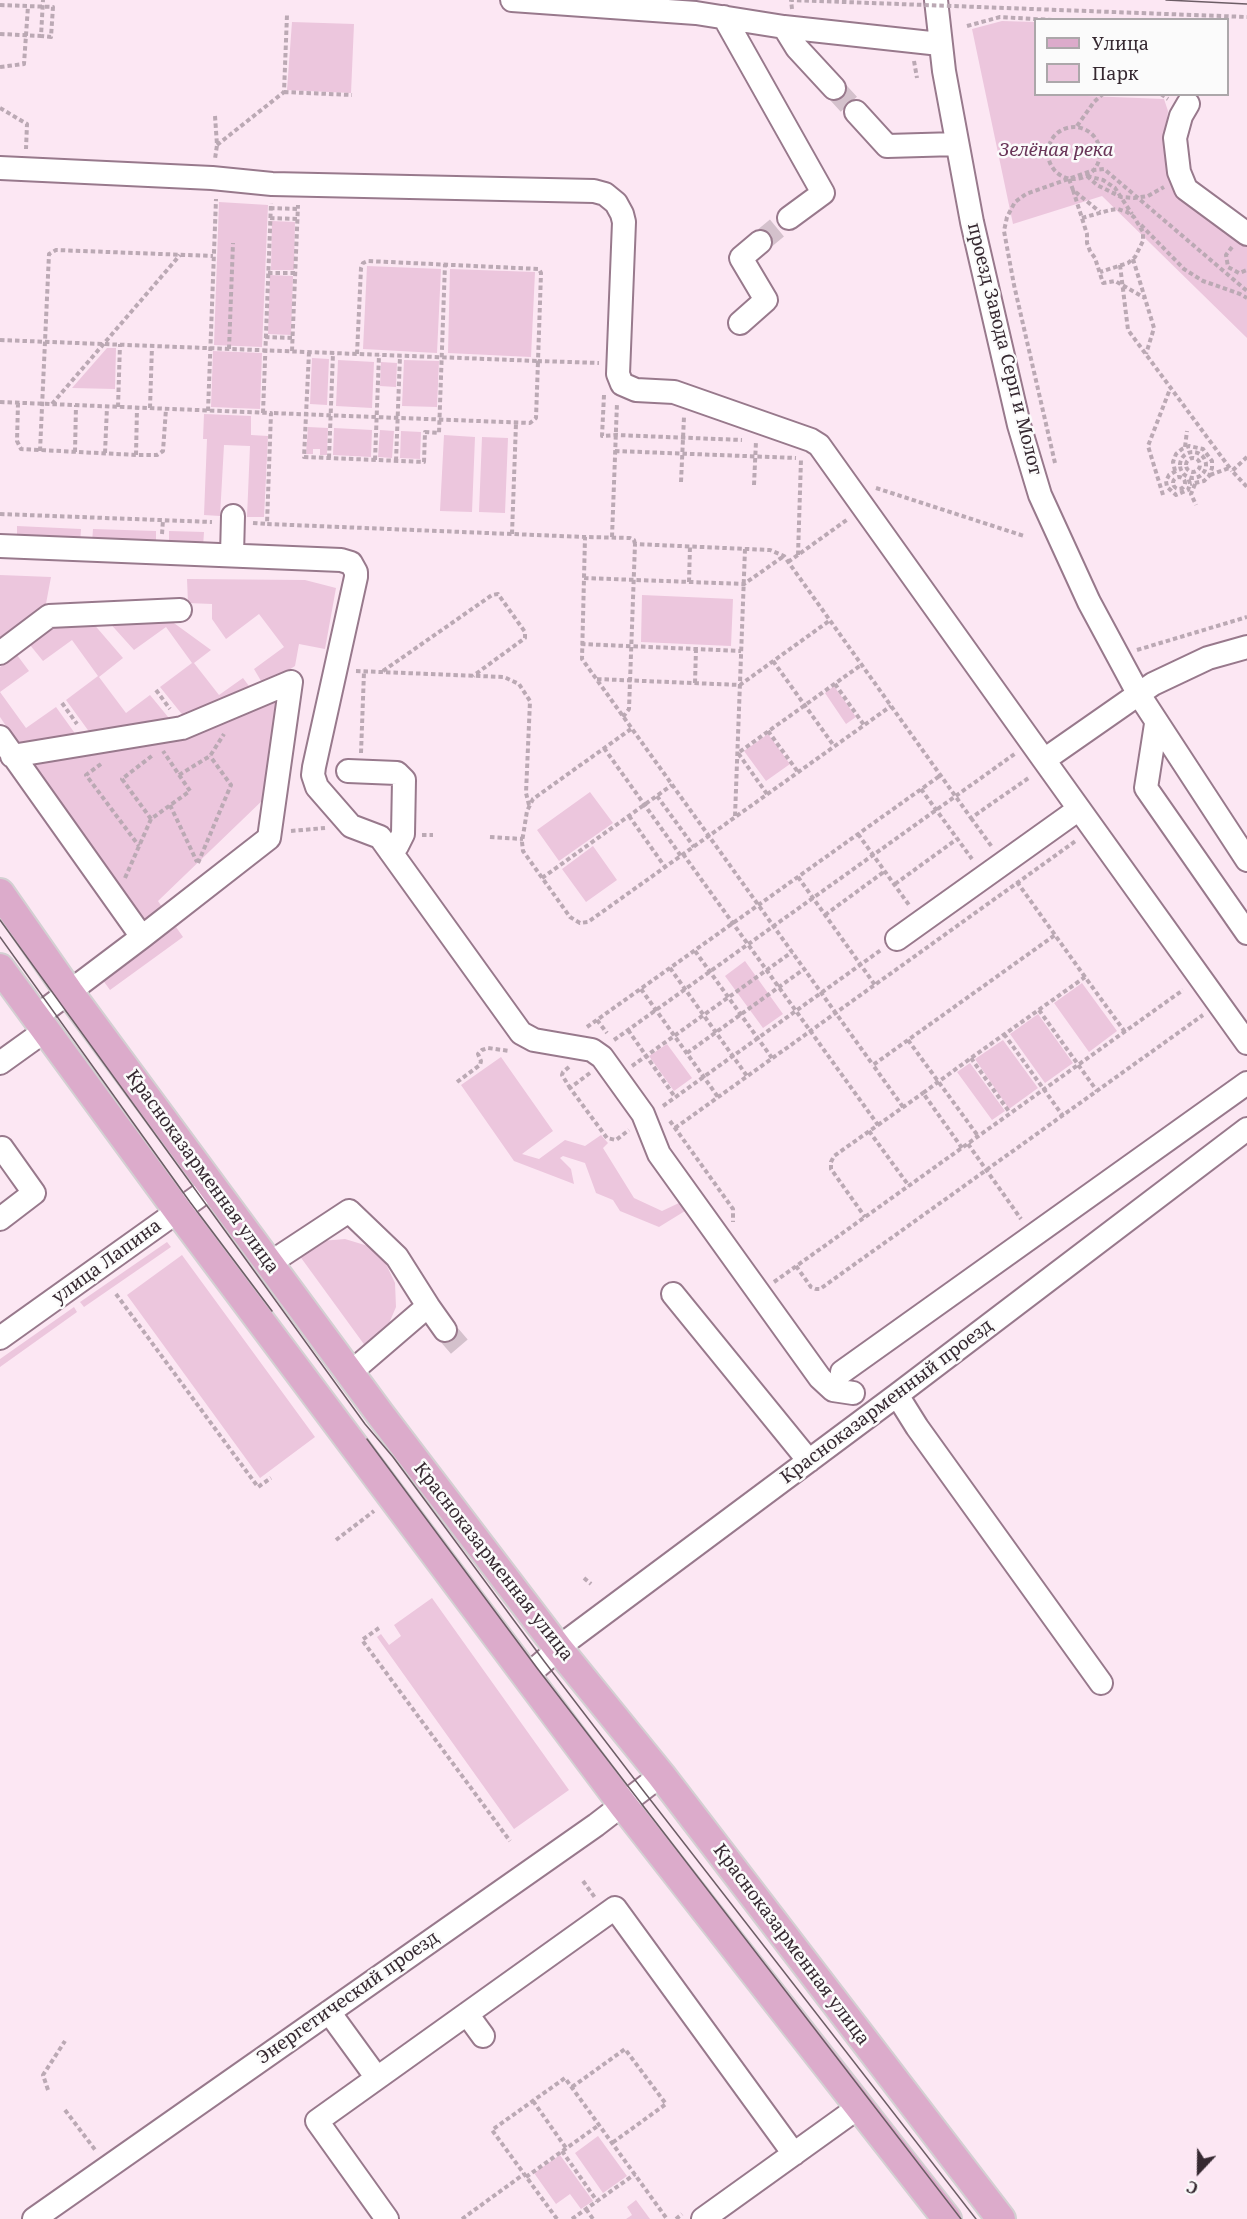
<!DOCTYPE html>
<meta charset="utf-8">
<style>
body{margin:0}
#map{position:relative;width:1247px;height:2219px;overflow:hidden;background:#fce7f3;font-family:"Noto Serif",serif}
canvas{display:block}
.legend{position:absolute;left:1034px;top:18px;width:195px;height:78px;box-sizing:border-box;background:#fbfbfb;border:2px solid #aca7aa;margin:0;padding:8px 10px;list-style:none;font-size:18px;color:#362931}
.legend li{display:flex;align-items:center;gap:12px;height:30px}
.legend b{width:30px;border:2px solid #aca7aa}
.north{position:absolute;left:1169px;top:2141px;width:60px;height:60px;-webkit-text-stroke:4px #fbfbfb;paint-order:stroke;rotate:202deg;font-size:16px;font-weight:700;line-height:24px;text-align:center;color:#362931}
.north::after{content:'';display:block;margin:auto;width:21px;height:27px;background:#362931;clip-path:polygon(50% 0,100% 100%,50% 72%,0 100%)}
</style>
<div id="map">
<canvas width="1247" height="2219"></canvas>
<ul class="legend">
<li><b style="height:8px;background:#dcabcb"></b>Улица</li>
<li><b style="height:16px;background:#ecc6dd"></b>Парк</li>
</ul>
<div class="north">С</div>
</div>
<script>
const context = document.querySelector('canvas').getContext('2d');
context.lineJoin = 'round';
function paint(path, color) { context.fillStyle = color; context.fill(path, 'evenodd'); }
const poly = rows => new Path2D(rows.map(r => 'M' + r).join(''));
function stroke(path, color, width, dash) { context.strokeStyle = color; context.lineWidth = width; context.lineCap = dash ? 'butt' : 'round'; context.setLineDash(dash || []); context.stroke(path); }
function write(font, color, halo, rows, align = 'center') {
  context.font = font + ' "Noto Serif",serif'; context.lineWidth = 5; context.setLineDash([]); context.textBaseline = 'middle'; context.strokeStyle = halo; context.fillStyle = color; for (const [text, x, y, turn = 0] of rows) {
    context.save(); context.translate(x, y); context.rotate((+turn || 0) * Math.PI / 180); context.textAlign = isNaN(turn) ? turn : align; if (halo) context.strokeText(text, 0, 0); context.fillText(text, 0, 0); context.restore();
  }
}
const green = poly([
 [1002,21,1035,22,1036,94,1164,99,1168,111,1165,136,1167,156,1247,241,1247,338,1102,196,1013,224,972,29],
 [292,22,354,24,351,93,287,90],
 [219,202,268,205,262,347,214,345],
 [272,221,295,222,294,270,271,270],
 [367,266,441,269,437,353,363,349],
 [450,269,535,272,531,357,448,353],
 [270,275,293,276,291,335,268,334],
 [107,348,116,348,115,389,72,388],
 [213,351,262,353,260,409,211,407],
 [312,358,329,359,327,405,310,404],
 [338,360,374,362,372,408,336,406],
 [404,360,439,361,437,407,402,406],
 [381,362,397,363,396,387,380,386],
 [204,414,251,416,251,435,268,436,264,517,247,517,250,446,224,445,220,516,204,515,207,439,203,439],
 [308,427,328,428,327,455,320,455,320,449,313,449,313,454,306,454],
 [334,428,372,430,371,457,333,455],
 [380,430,394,431,392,458,378,457],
 [401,431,421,432,420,459,400,458],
 [444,435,475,437,472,512,440,511],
 [482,437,508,438,505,513,479,512],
 [17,526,81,529,80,544,17,541],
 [93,529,156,531,156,546,92,543],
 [169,531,204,532,203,547,169,546],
 [0,575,51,577,45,609,0,643],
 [187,579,305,580,336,588,325,649,299,644,295,666,264,686,254,669,284,647,259,614,226,639,212,619,212,604,188,603],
 [642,595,733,599,731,646,641,642],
 [167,618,211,650,194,663,219,695,243,678,252,690,185,718,160,687,192,663,166,627,134,650,107,620],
 [92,622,123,658,99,677,126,713,150,695,173,723,93,737,66,700,98,676,72,640,43,661,30,645,53,627],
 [17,655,29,671,0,692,26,728,56,707,79,739,20,747,0,717,0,667],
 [834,686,856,717,846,724,825,693],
 [277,698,267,796,158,901,164,910,146,924,28,759],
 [768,734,790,764,766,781,744,751],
 [590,792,613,823,559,861,537,830],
 [593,846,617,880,586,902,562,869],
 [176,927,183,937,110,990,102,979],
 [745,961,783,1014,763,1028,725,976],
 [1082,983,1117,1031,1089,1052,1054,1003],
 [1038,1014,1073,1063,1045,1083,1010,1034],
 [1003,1040,1038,1088,1009,1109,975,1059],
 [667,1044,692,1078,674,1091,649,1056],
 [501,1057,553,1131,522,1154,539,1159,565,1140,585,1146,601,1135,608,1143,603,1148,634,1198,662,1211,679,1203,685,1211,659,1227,620,1211,613,1200,596,1193,585,1163,563,1156,560,1158,571,1169,574,1184,514,1161,461,1085],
 [970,1063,1005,1111,992,1120,957,1072],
 [345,1239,368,1246,385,1262,395,1283,396,1307,387,1328,366,1347,299,1255,321,1241],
 [167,1242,171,1247,84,1307,80,1302],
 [182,1255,315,1437,260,1478,127,1295],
 [74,1307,77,1312,0,1367,0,1359],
 [432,1598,569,1790,514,1829,377,1637,381,1634,389,1645,401,1636,394,1625],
 [598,2136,627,2176,603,2193,575,2153],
 [560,2155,593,2201,581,2209,570,2194,556,2204,534,2173],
 [636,2200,650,2219,626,2219,632,2215,627,2207]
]);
const minorTunnel = poly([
 [834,88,856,112],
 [760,242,789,218],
 [445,1330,463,1351]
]);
const path = poly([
 [0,5,53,7,51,37,41,36],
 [967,26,1000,17,1052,20],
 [914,61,917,78],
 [0,67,24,64,28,6],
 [284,92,352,95],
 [1161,94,1168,99],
 [0,108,27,124,26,149],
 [215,116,217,145,215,159],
 [1077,126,1094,102,1103,94],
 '1048 153a26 26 0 1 1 52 0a26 26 0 1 1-52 0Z',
 [217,145,284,92,287,15],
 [1087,176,1097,185,1121,197,1134,198,1148,196,1164,187],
 [1087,176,1103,180,1115,188,1132,214],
 [1069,179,1073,190,1100,212],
 [1073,190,1087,234,1087,243,1090,251,1095,258,1103,283,1115,281,1145,298],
 [270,208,298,209],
 [270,218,298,219],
 [1082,218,1110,210,1118,209,1127,212,1134,217,1143,232,1143,241,1135,257,1128,263,1100,272],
 [1141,225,1184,269,1203,281,1240,294,1247,298],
 [1232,247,1226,255,1228,267,1239,273,1247,270],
 [1133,259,1154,328,1146,354],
 [1120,265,1128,330,1232,471],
 [268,273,295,273],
 [265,337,293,338],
 [0,340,538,361,536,418,530,423,271,413],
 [229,349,233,243],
 [292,351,298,205],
 [309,352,304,457,424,462,425,432,439,433,445,264],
 [357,354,361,268,363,263,368,261,539,269,541,273,538,361,599,363],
 [604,395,602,436,616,435,742,440],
 [0,402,271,413,267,524,585,537],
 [18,403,17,441,21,449,136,455,157,455,163,451,166,409],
 [52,404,180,255],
 [118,407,120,344],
 [150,408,152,346],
 [208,411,216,199],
 [263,413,271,203],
 [1185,447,1187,431],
 [40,451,49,254,56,250,213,256],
 [615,451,796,458],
 [75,452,76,405],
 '1180 465a13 13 0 1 1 26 0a13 13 0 1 1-26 0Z',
 [105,453,107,407],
 [136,455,137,408],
 [1247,457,1232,471,1247,487],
 [329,458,333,353],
 '1186 465a7 7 0 1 1 14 0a7 7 0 1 1-14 0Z',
 [375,460,379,355],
 [396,461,400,356],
 [1055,463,1014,285,1004,231,1007,217,1015,202,1026,194,1094,170,1104,169,1247,291],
 [1175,471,1173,462,1176,454,1182,449,1189,446,1203,449,1212,461,1212,468,1209,476,1204,481,1190,484],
 [1176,471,1169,475,1166,481,1167,487,1176,495,1188,490,1190,484,1188,477],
 [1210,475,1229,468],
 '1173 483a6 6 0 1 1 12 0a6 6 0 1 1-12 0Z',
 [681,482,684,417],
 [1195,484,1191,494,1196,505],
 [754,485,756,441],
 [876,488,1024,536],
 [1163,495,1148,446,1170,389],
 [0,514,212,522],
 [253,523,267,524],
 [162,534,163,520],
 [512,534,516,423],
 [612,537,617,403],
 [635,544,634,540,630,538,585,537,582,659,873,1065],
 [798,555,801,459],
 [788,562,848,519],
 [584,578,744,584,784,556],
 [689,582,690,546],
 [581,644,741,651],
 [1137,650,1247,617],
 [773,661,834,746],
 [356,671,504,677,519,684,530,701,526,793,529,805],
 [383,671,492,595,498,594,525,632,525,638,473,676],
 [597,679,740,685,829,621],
 [695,683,696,649],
 [835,684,864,725],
 [156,690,170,709],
 [62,703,77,724],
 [623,717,629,709,635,544,770,550,784,556,971,818,1030,777],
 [631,729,533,799,527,811,522,842,523,851,570,917,580,923,588,922,891,706],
 [768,731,798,772],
 [604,748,681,856],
 [361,753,364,672],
 [101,764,86,775,139,846],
 [179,775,210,756,224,734],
 [921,789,972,859],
 [767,794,738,753,861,665],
 [657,796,694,847],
 [170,805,197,862],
 [629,816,665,867],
 [735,816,745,549],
 [971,818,992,847],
 [151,819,122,779,153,755],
 [291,831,325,828],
 [858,834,909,905],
 [422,835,433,835],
 [490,837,523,839],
 [683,854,878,1125,834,1156,831,1162,831,1169,865,1217],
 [198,863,231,785,210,756],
 [798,877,875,985],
 [125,878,151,819,190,791,163,751],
 [542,878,672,785],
 [1017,882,1055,935],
 [895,884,957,839],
 [825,915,885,871],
 [695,951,772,1058],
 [670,968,747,1076],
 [641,989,718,1097],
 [1039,1010,1097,1091],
 [597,1020,607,1033],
 [587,1027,941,775],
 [628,1030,675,1097],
 [1004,1034,1063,1116],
 [614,1040,1016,753],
 [908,1040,978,1136],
 [687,1053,804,969],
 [971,1058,1010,1113],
 [632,1066,792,952],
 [569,1067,563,1072,562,1075,570,1088],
 [590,1073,570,1088,607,1138,616,1140,629,1130],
 [457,1082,480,1065,481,1061,478,1054,482,1050,488,1048,510,1051],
 [663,1106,881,950],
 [903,1107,873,1065,1055,935,1085,977],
 [670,1121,733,1209,733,1222],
 [878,1125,923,1093],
 [675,1128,1077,840],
 [869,1131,909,1186],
 [968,1144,1021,1219],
 [962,1148,923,1093,971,1058,1085,977,1125,1032],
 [796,1266,811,1287,816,1289,820,1289,1203,1015],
 [774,1282,1183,990],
 [116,1294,258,1487,271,1478],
 [336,1540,374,1511],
 [584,1578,591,1584],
 [379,1628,362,1640,510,1841],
 [583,1881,596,1899],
 [572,2087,625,2049,666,2104,612,2143],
 [48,2090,43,2075,65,2041],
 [533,2101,566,2148],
 [65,2110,96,2151],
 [562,2151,597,2201],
 [526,2177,599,2125],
 [586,2209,593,2219],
 [462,2219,524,2174],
 [557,2219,492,2130,565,2078,667,2219],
 [572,2219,635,2174],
 [676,2219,682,2214]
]);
const minor = poly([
 [512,0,696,13,784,27,940,44],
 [936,0,944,71,972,222,1019,425,1040,495,1089,602,1138,693,1247,860],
 [724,17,823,193,789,218],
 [784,27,797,48,834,88],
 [1188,104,1181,116,1175,138,1179,172,1186,189,1247,234],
 [856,112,887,146,957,144],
 [0,168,212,178,272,184,594,191,605,194,616,203,622,214,624,222,618,374,622,384,636,390,674,392,811,440,819,445,1044,760],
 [740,323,766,300,741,258,760,242],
 [0,546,341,560,351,563,356,572,356,577,314,767,313,775,317,787,351,826,380,837,521,1033,534,1040,592,1050,602,1057,643,1114,659,1154,820,1378,833,1390,853,1393],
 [232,555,233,516],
 [1247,647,1208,658,1153,684,1044,760,1247,1043],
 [0,653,49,616,180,610],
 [1156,724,1146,788,1247,933],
 [0,737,142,937],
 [12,756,182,728,291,682],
 [348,771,397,773,404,780,403,834,397,846,390,851],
 [897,939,1079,809],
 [36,1017,142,937,269,838,291,682],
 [0,1063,46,1030],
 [0,1150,2,1148,34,1193,0,1219],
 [270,1263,349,1211,397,1257,428,1306,350,1373],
 [673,1294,809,1461],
 [428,1306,445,1330],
 [0,1338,213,1186],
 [842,1372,1247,1083],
 [897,1395,917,1427,1101,1683],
 [528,1675,571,1638,897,1395,1247,1129],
 [329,2012,377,2078],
 [467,2014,483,2036],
 [34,2219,596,1825,661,1775],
 [387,2219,317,2121,615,1908,794,2154],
 [703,2219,859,2107]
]);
const major = poly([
 [0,893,69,992,380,1414,558,1648,661,1775,1001,2219],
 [0,968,178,1211,623,1805,947,2219]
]);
const tram = poly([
 [1166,0,1247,4],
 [0,920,365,1424,393,1457,544,1661,642,1789,976,2219],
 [0,937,190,1202,272,1311],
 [367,1439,537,1668,961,2219]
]);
const pathBridge = poly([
 [792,9,791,0,1247,17],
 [0,34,41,36,43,0]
]);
const parkNames = [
 ["Зелёная река",1056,151]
];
const streetNames = [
 ["проезд Завода Серп и Молот",1004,349,76],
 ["Красноказарменная улица",202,1172,54],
 ["улица Лапина",107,1262,-36],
 ["Красноказарменный проезд",887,1402,-37],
 ["Красноказарменная улица",493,1562,52],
 ["Красноказарменная улица",791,1945,53],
 ["Энергетический проезд",348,1998,-35]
];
paint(green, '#ecc6dd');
stroke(minorTunnel, '#d4c1cc', 22, [22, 11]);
stroke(minor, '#98798c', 26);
stroke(major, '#d3d0d2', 32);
stroke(path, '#bba9b4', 4, [4.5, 3]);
stroke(minor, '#fff', 22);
stroke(major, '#dcabcb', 28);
stroke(tram, '#6d5d66', 1.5);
stroke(pathBridge, '#bba9b4', 4, [4.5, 3]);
write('italic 18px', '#693558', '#fbfbfb', parkNames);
write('18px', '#362931', '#fbfbfb', streetNames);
</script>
